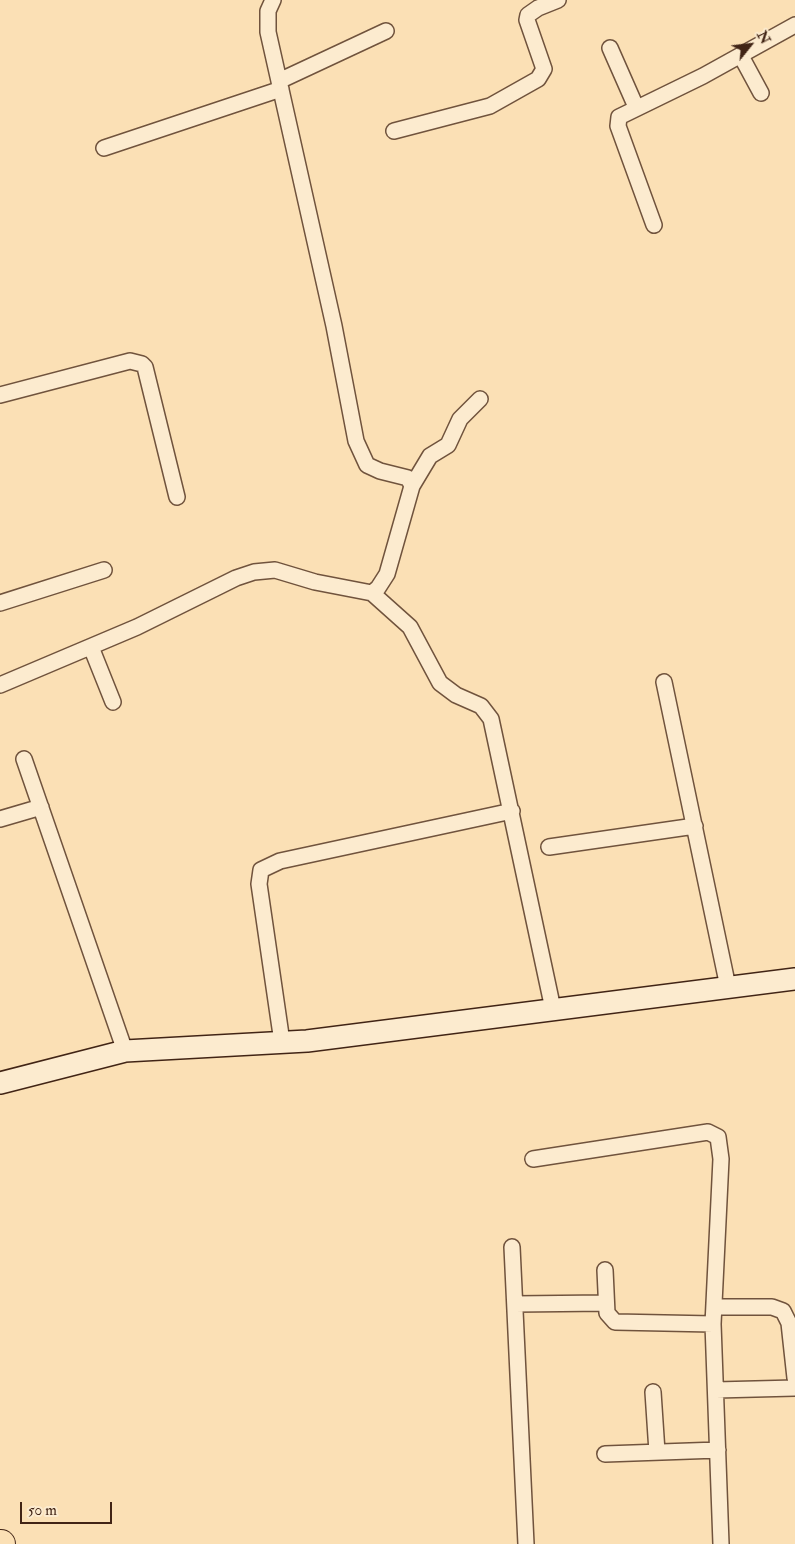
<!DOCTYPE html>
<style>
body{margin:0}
#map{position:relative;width:795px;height:1544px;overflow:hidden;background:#fbe0b5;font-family:"IM FELL Double Pica",serif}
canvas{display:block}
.north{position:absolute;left:725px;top:20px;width:50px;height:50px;-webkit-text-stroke:4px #fcebcf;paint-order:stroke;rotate:61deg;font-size:14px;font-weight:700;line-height:20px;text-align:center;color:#412415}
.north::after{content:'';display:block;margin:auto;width:18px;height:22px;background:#412415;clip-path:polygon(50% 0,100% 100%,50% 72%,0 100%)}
.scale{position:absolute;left:20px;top:1502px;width:92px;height:22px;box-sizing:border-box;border:2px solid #412415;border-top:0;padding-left:6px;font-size:15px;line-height:18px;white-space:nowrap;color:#412415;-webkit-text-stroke:4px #fcebcf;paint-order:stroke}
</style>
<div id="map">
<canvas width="795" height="1544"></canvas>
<div class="north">N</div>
<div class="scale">50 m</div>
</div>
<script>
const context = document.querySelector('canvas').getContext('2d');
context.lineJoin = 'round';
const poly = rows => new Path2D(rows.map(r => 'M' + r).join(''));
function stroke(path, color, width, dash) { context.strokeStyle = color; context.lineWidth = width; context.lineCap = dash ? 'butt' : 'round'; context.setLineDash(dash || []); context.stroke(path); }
const street = poly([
 [273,0,268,11,268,32,334,326,356,441,367,465,380,471,408,478,412,486,387,574,378,588,372,593],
 [610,48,636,107],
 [741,56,761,93],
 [279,81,386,31],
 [394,131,490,106,538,79,544,69,527,20,528,15,538,8,558,0],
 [104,148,281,89],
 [654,225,618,126,619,117,703,76,795,25],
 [0,395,130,361,142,364,145,367,177,497],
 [412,486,430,456,448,445,460,419,480,399],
 [0,603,104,570],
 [91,647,113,702],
 [664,682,728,987],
 [0,685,137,627,236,578,254,572,275,570,315,582,372,593,410,627,440,683,456,695,481,706,491,719,553,1009],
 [24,759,125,1051],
 [0,819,41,807],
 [549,847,695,826],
 [282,1042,259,884,261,870,280,861,512,811],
 [533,1159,708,1132,718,1137,721,1159,713,1324,721,1544],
 [512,1247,526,1544],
 [605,1270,607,1313,615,1322,713,1324],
 [515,1304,606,1303],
 [714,1307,772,1307,783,1311,789,1323,795,1378],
 [716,1390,795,1388],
 [653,1392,657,1452],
 [605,1454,718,1450]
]);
const secondary = poly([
 [0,1083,125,1051,307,1041,795,979]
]);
const highway = poly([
 [0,1544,1,1544]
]);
stroke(street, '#70533d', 18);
stroke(secondary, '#412415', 24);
stroke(highway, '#412415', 30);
stroke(street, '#fcebcf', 15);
stroke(secondary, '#fcebcf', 21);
stroke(highway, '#fbe0b5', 28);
</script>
